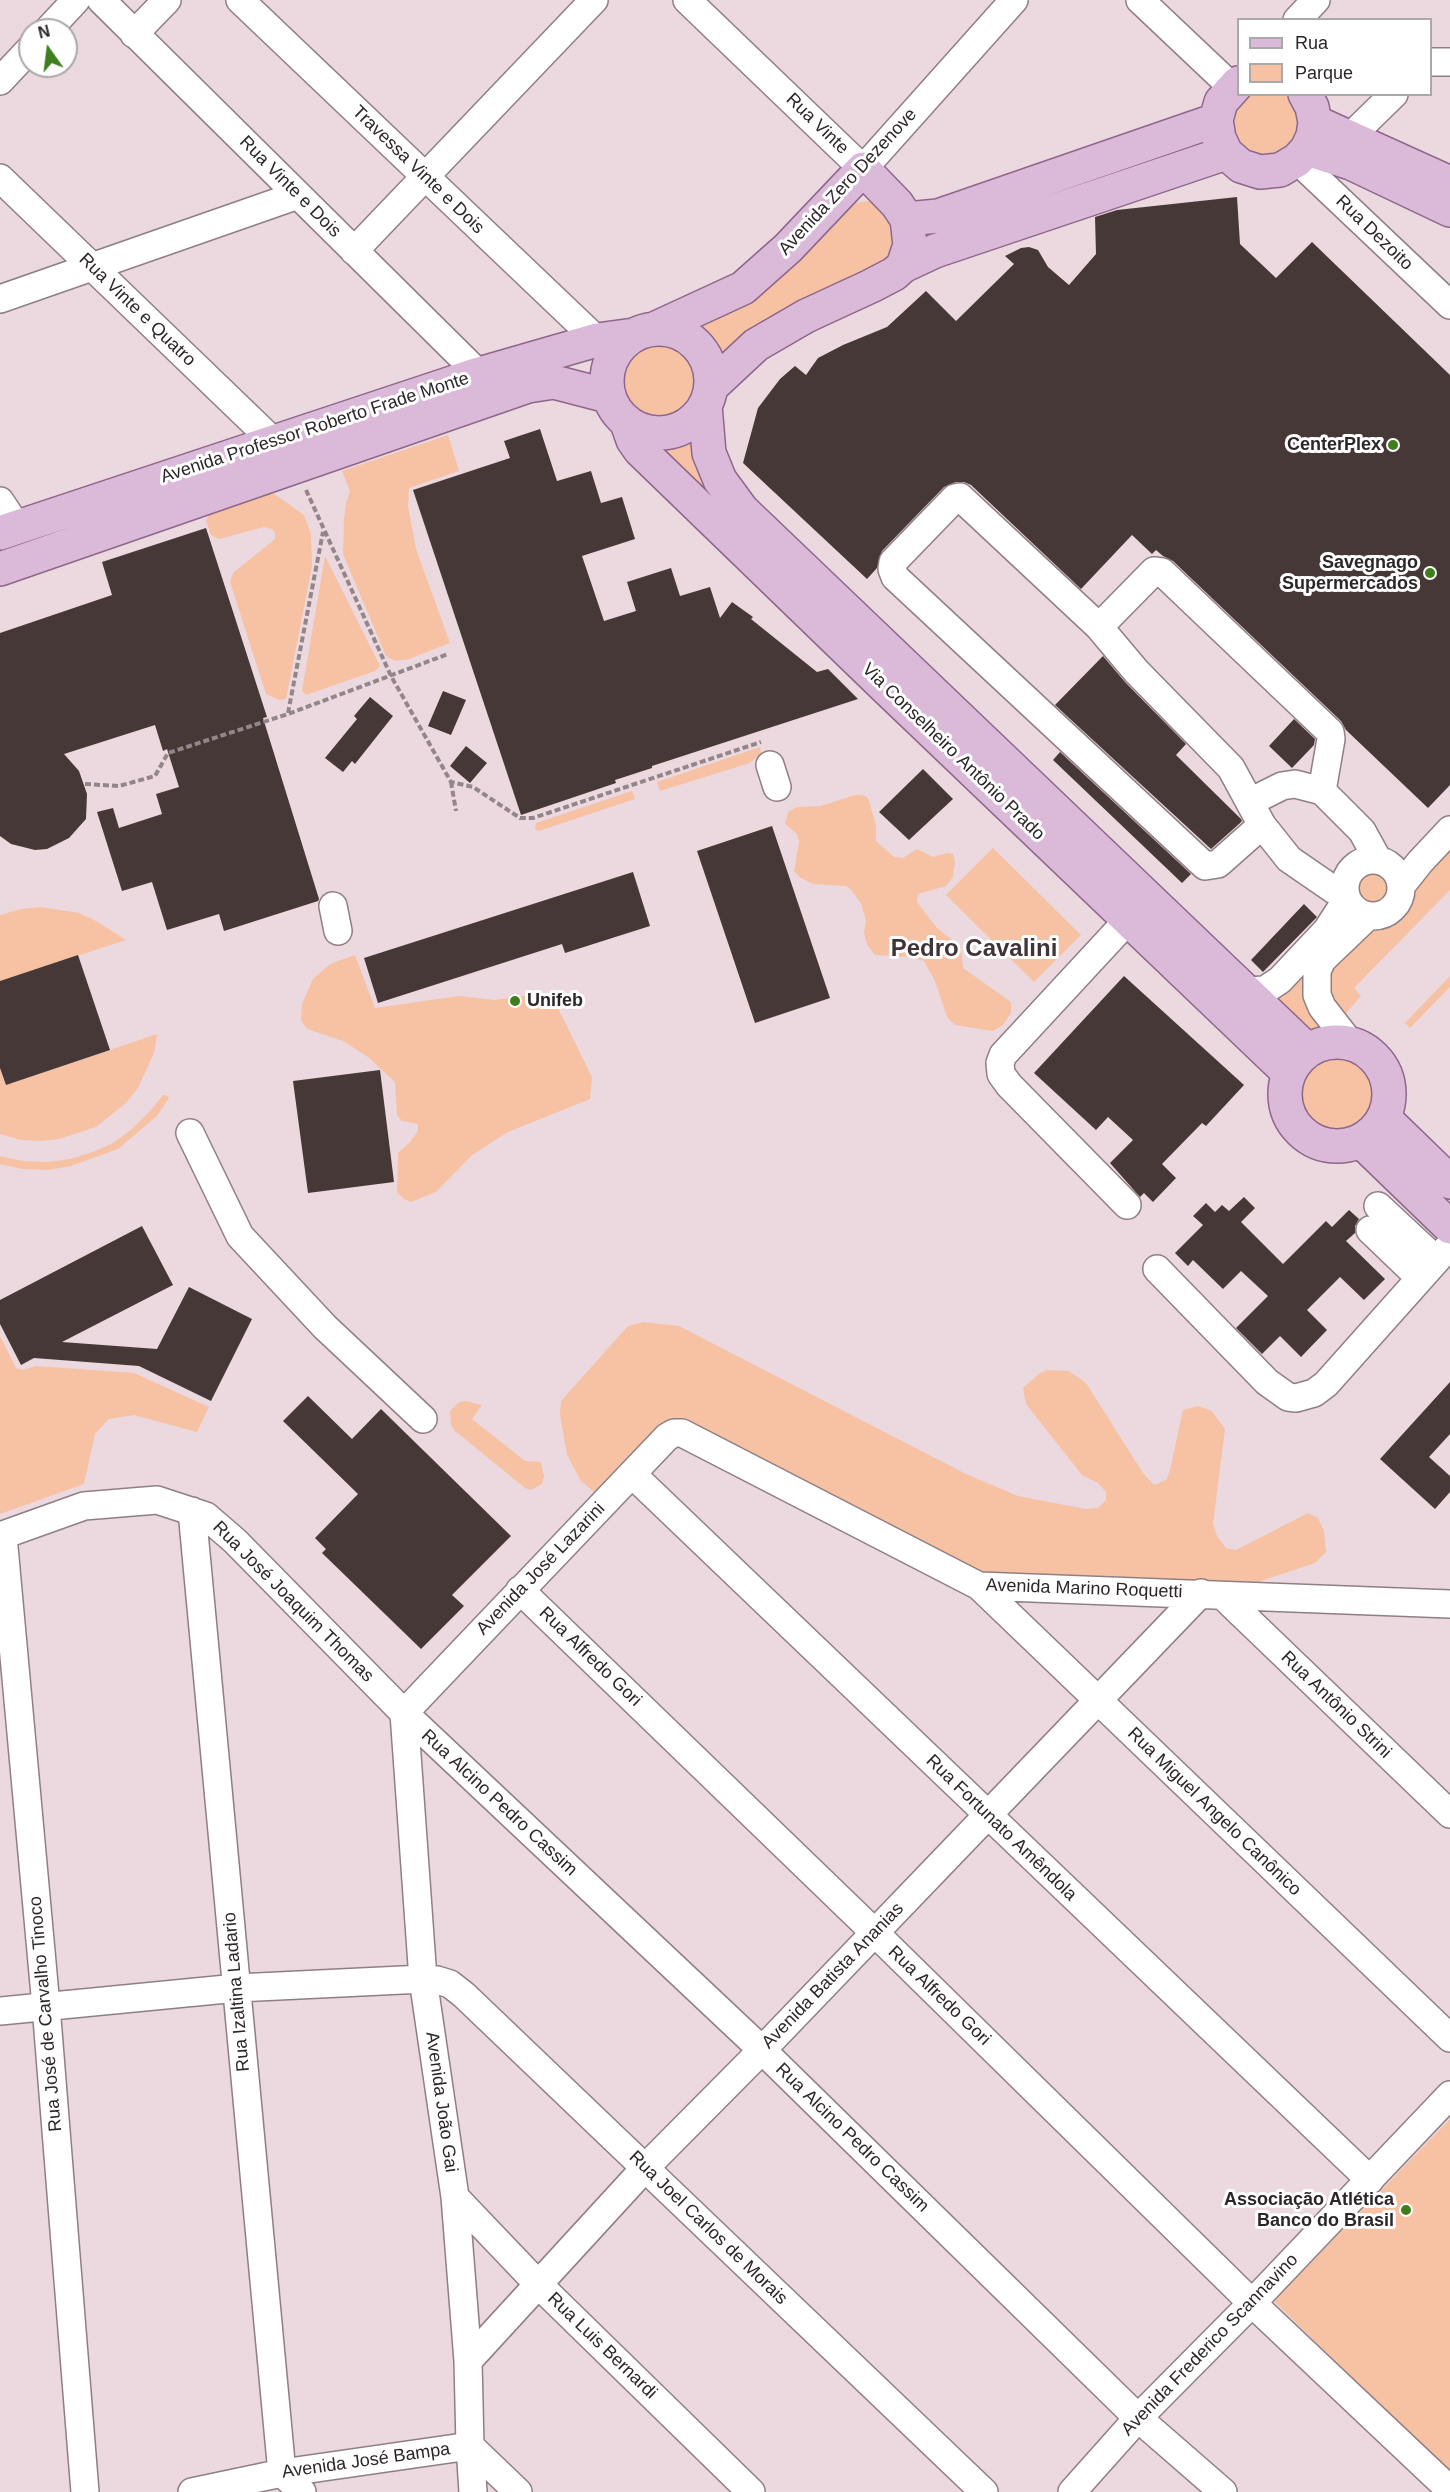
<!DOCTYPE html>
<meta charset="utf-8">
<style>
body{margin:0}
#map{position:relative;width:1450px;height:2492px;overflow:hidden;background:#ebd9df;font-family:Helvetica,sans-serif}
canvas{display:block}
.legend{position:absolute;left:1237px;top:18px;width:195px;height:78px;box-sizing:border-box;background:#fff;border:2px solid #aba8a9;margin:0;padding:8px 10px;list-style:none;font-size:18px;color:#2c2628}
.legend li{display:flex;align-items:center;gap:12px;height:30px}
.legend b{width:30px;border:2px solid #aba8a9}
.north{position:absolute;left:18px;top:18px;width:60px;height:60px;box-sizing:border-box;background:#fff;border:2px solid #aba8a9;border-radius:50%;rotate:346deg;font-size:16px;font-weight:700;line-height:24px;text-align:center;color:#2c2628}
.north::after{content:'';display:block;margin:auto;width:21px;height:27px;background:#3f7e1c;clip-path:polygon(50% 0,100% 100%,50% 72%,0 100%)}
</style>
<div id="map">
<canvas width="1450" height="2492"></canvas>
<ul class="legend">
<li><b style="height:8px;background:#dab9d9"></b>Rua</li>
<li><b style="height:16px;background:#f6c2a3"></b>Parque</li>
</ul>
<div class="north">N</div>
</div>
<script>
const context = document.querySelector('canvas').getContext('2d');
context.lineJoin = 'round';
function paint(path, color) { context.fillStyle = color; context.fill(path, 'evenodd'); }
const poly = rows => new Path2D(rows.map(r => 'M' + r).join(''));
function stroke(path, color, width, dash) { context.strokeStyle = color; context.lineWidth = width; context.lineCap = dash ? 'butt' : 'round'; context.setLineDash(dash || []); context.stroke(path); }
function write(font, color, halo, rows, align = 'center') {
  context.font = font + ' Helvetica,sans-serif'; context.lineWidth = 6; context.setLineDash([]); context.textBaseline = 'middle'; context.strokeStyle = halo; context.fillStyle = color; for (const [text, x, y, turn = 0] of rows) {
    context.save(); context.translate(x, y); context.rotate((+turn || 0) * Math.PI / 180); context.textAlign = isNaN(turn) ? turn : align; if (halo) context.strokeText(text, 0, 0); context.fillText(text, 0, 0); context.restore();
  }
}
const green = poly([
 [1238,94,1292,95,1305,130,1276,162,1233,147,1231,103],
 [868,201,876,203,894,216,894,260,717,363,711,345,698,332,683,325,846,204],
 '615 381a42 42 0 1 1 84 0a42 42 0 1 1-84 0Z',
 [448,435,459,471,409,488,408,506,416,549,450,643,409,659,395,661,386,656,343,554,344,519,346,504,350,491,342,471],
 [695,435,722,506,650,447,675,444],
 [273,493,304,515,311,534,312,567,286,699,279,700,266,694,230,582,233,573,275,539,275,533,272,529,264,527,219,539,211,535,206,521,210,512],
 [325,556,380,666,375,671,306,695,302,691],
 [760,747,761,754,750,763,660,791,657,782],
 [632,791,635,799,539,831,535,829,536,823],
 [855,795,862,795,868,798,876,825,876,841,894,857,903,858,917,849,933,857,947,853,953,854,955,861,953,877,946,886,918,894,917,902,937,928,961,947,963,968,1011,1002,1011,1013,1003,1025,993,1031,955,1025,947,1017,935,981,924,961,909,957,875,955,867,945,864,933,866,921,861,903,851,890,846,886,813,884,801,878,794,871,799,842,797,834,785,824,788,812,797,807,821,806],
 [1450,845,1450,890,1354,988,1361,996,1341,1019,1323,985,1328,973,1369,927,1386,923,1402,911,1411,896,1413,883],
 [993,848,1081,935,1034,982,946,895],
 '1356 889a19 19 0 1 1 38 0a19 19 0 1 1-38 0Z',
 [41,907,79,913,96,921,126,940,0,981,0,915,21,909],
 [355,955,375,1008,459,996,495,1000,537,994,553,998,592,1077,590,1099,508,1132,472,1155,436,1192,411,1202,404,1199,397,1192,398,1153,410,1142,418,1131,418,1124,402,1121,397,1115,395,1082,368,1057,343,1041,307,1029,301,1020,302,1004,313,979,330,964],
 [1316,961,1331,1037,1312,1042,1274,998],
 [1450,976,1450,987,1410,1028,1405,1023],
 [157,1034,154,1053,138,1088,126,1103,96,1127,59,1139,40,1141,21,1140,0,1134,0,1068,6,1085],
 '1297 1094a40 40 0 1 1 80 0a40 40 0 1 1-80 0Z',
 [163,1095,166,1095,169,1098,157,1116,118,1149,71,1166,49,1170,22,1169,0,1164,0,1156,23,1161,48,1162,70,1159,93,1152,113,1143,132,1129,151,1110],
 [644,1322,679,1326,966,1474,1018,1496,1086,1509,1098,1508,1106,1500,1106,1492,1098,1483,1082,1475,1026,1404,1023,1388,1040,1373,1047,1370,1069,1371,1086,1383,1143,1473,1154,1485,1166,1480,1170,1470,1183,1410,1198,1406,1212,1411,1225,1429,1213,1524,1217,1536,1226,1548,1236,1550,1308,1513,1318,1518,1324,1531,1326,1552,1315,1563,1240,1588,980,1576,671,1417,595,1493,581,1481,567,1455,560,1415,561,1401,628,1326],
 [0,1336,16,1368,23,1370,36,1366,134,1373,209,1407,197,1432,134,1415,109,1419,95,1434,84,1484,0,1514],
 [466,1401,482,1405,472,1419,525,1461,541,1462,544,1477,542,1484,531,1490,525,1488,454,1430,451,1425,450,1411,459,1402],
 [1450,2119,1450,2475,1274,2301]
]);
const building = poly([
 [1237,197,1240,244,1276,278,1312,242,1450,375,1450,785,1428,808,1346,730,1341,721,1173,561,1163,556,1156,550,1152,554,1132,535,1081,589,971,485,964,482,956,482,944,487,882,551,877,568,867,579,743,463,758,408,780,379,795,366,806,375,818,358,843,345,887,327,926,291,956,321,1014,264,1005,256,1021,248,1029,247,1038,250,1048,267,1069,285,1096,254,1095,217,1117,210],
 [540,429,557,481,591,471,601,503,622,497,635,539,582,556,604,621,636,611,627,582,671,568,680,596,710,587,720,618,732,602,753,617,751,619,817,672,828,669,858,699,652,766,652,768,615,780,616,783,521,815,413,490,510,458,504,441],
 [206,528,267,717,263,718,319,899,318,901,224,931,219,914,167,930,152,882,122,891,97,812,113,808,119,828,162,814,156,794,179,787,167,749,163,751,155,725,64,754,79,771,87,794,86,819,69,838,47,849,35,850,11,844,0,836,0,633,112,595,102,562],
 [1103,656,1125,682,1186,744,1176,755,1241,819,1242,821,1239,824,1211,849,1055,705],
 [443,691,466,700,451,735,428,726],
 [370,697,393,716,355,764,352,761,343,772,325,758,357,719,354,716],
 [1294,719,1315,739,1314,745,1292,768,1269,746],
 [466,746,487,763,470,783,450,766],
 [1060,752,1191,874,1182,883,1053,760],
 [923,769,953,799,909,840,879,812],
 [772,826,830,998,755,1023,697,851],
 [633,872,650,926,565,953,562,944,378,1003,364,958],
 [1304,904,1317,917,1263,972,1251,960],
 [78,955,110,1050,6,1085,0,1068,0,981],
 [1124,976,1244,1085,1206,1126,1202,1123,1162,1164,1176,1178,1153,1202,1144,1193,1140,1197,1110,1163,1133,1140,1108,1117,1096,1130,1034,1073],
 [380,1070,394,1182,308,1193,293,1081],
 [1244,1197,1255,1208,1241,1222,1283,1264,1326,1221,1332,1227,1349,1210,1359,1219,1355,1226,1355,1233,1346,1241,1385,1279,1364,1300,1340,1277,1307,1310,1327,1330,1301,1357,1280,1336,1262,1354,1236,1328,1268,1296,1241,1271,1223,1289,1193,1260,1188,1266,1175,1253,1203,1225,1193,1216,1206,1203,1215,1212,1222,1205,1229,1211],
 [142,1226,173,1285,62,1342,157,1349,189,1287,252,1319,211,1401,139,1366,34,1358,21,1365,0,1324,0,1300],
 [1450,1382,1450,1434,1429,1457,1450,1476,1450,1492,1435,1509,1380,1459],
 [308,1396,352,1439,381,1409,511,1536,452,1595,464,1606,421,1649,322,1553,326,1549,315,1538,358,1494,283,1421]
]);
const path = poly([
 [306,490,391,676,451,782,473,787,520,818,533,818,761,742],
 [288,713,323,532],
 [451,782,456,811],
 [85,784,119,786,155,776,168,753,288,714,448,654]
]);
const minor = poly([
 [101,0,479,374],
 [240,0,597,340],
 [687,0,863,169,1014,0],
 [1140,0,1232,87],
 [1297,20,1316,0],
 [48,30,76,0],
 [134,34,167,0],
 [1430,62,1450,62],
 [0,81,30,49],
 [1350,137,1394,94],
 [1297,160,1450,305],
 [0,178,274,442],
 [354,251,594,0],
 [0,299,298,195],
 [0,501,18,528],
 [1099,627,1154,571,1162,572,1330,732,1331,739,1322,791],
 [770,765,777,787],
 [1251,805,1260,797,1282,786,1295,784,1322,791,1362,831,1378,860],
 [1262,825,1218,864,1205,866,895,577,892,569,893,562,955,498,960,497,1099,627,1136,671,1231,768,1262,825,1289,859,1334,890,1344,890],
 '1345 888a28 28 0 1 1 56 0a28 28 0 1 1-56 0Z',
 [1401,886,1420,862,1450,830],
 [333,906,338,931],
 [1245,991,1265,990,1280,980,1327,930,1347,899],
 [1350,1043,1322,1007,1317,995,1317,971,1322,960,1368,916],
 [190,1133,240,1236,325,1327,423,1419],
 [1127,1205,1009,1085,1001,1074,1000,1063,1003,1055,1128,920],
 [1378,1206,1436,1260],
 [1370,1230,1420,1278],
 [1157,1269,1267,1382,1288,1397,1296,1398,1314,1393,1326,1384,1450,1245],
 [633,1475,1370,2180],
 [192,1511,282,2473,302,2492],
 [0,1536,84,1506,157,1500,206,1516,235,1541,404,1713,762,2050,1138,2418,1223,2492],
 [3,1536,46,2006,85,2492],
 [979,1586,1450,2038],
 [520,1590,875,1933,1252,2303,1450,2490],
 [1223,1596,1450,1814],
 [404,1713,667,1437,674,1433,682,1433,979,1586,1450,1604],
 [404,1713,423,1979,455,2197,468,2361,470,2446,473,2492],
 [0,2011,237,1988,423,1979,437,1980,450,1984,464,1995,984,2492],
 [455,2197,538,2284,751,2492],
 [468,2361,645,2168,762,2050,1201,1593],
 [192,2492,282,2473,470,2446,518,2492],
 [1072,2492,1138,2418,1252,2303,1450,2095]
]);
const major = poly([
 [1238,83,1221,102,1216,120,1219,138,1226,153,1241,166,1260,172,1280,170,1297,160,1307,149,1313,136,1315,122,1312,107,1305,94],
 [1315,122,1450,183],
 [1307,149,1351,163,1450,210],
 [907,219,938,216,1216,120],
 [654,329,743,288,788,248,863,169,897,204,907,219,910,245,903,266],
 '607 381a52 52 0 1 1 104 0a52 52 0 1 1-104 0Z',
 [711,387,756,345,806,316,871,286,894,274,903,266,935,251,1226,153],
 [705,405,709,453,720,480,742,510,1307,1050],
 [627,423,633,440,640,450,884,686,1289,1073],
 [0,533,479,374,597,340,634,335],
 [0,569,528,386,554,382,608,396],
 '1285 1094a52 52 0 1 1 104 0a52 52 0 1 1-104 0Z',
 [1384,1118,1450,1182],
 [1361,1141,1450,1227]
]);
const markers = [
 [1393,445,6,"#3f7e1c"],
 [1430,573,6,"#3f7e1c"],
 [515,1001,6,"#3f7e1c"],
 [1406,2210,6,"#3f7e1c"]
];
const streetNames = [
 ["Rua Vinte",817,124,44],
 ["Travessa Vinte e Dois",418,170,44],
 ["Avenida Zero Dezenove",848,182,-47],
 ["Rua Vinte e Dois",290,187,45],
 ["Rua Dezoito",1374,233,44],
 ["Rua Vinte e Quatro",137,310,44],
 ["Avenida Professor Roberto Frade Monte",315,428,-18],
 ["Via Conselheiro Antônio Prado",953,752,44],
 ["Avenida José Lazarini",541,1569,-46],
 ["Avenida Marino Roquetti",1084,1589,2],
 ["Rua José Joaquim Thomas",293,1602,45],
 ["Rua Alfredo Gori",590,1657,44],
 ["Rua Antônio Strini",1336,1705,44],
 ["Rua Alcino Pedro Cassim",499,1803,43],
 ["Rua Miguel Angelo Canônico",1214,1812,44],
 ["Rua Fortunato Amêndola",1001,1828,44],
 ["Avenida Batista Ananias",833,1976,-46],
 ["Rua Izaltina Ladario",237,1992,-95],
 ["Rua Alfredo Gori",939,1996,44],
 ["Rua José de Carvalho Tinoco",46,2014,-95],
 ["Avenida João Gai",441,2102,82],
 ["Rua Alcino Pedro Cassim",852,2138,44],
 ["Rua Joel Carlos de Morais",708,2228,44],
 ["Avenida Frederico Scannavino",1210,2345,-46],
 ["Rua Luis Bernardi",602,2346,44],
 ["Avenida José Bampa",366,2461,-8]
];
const poiNames = [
 ["CenterPlex",1381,445],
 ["Savegnago",1418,563],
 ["Supermercados",1418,584],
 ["Unifeb",527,1001,"left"],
 ["Associação Atlética",1394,2200],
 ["Banco do Brasil",1394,2221]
];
const districtNames = [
 ["Pedro Cavalini",974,949]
];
paint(green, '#f6c2a3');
paint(building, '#463836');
stroke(minor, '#8f7f85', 30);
stroke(major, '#8d678b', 36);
stroke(path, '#93868a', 4, [6, 3]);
stroke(minor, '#fff', 27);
stroke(major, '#dab9d9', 33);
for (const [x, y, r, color] of markers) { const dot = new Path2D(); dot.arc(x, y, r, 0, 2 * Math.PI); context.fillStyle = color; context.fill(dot); stroke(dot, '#fff', 2); }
write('18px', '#2c2628', '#fff', streetNames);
write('bold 18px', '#2c2628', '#fff', poiNames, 'right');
write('bold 24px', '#413438', '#fff', districtNames);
</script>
